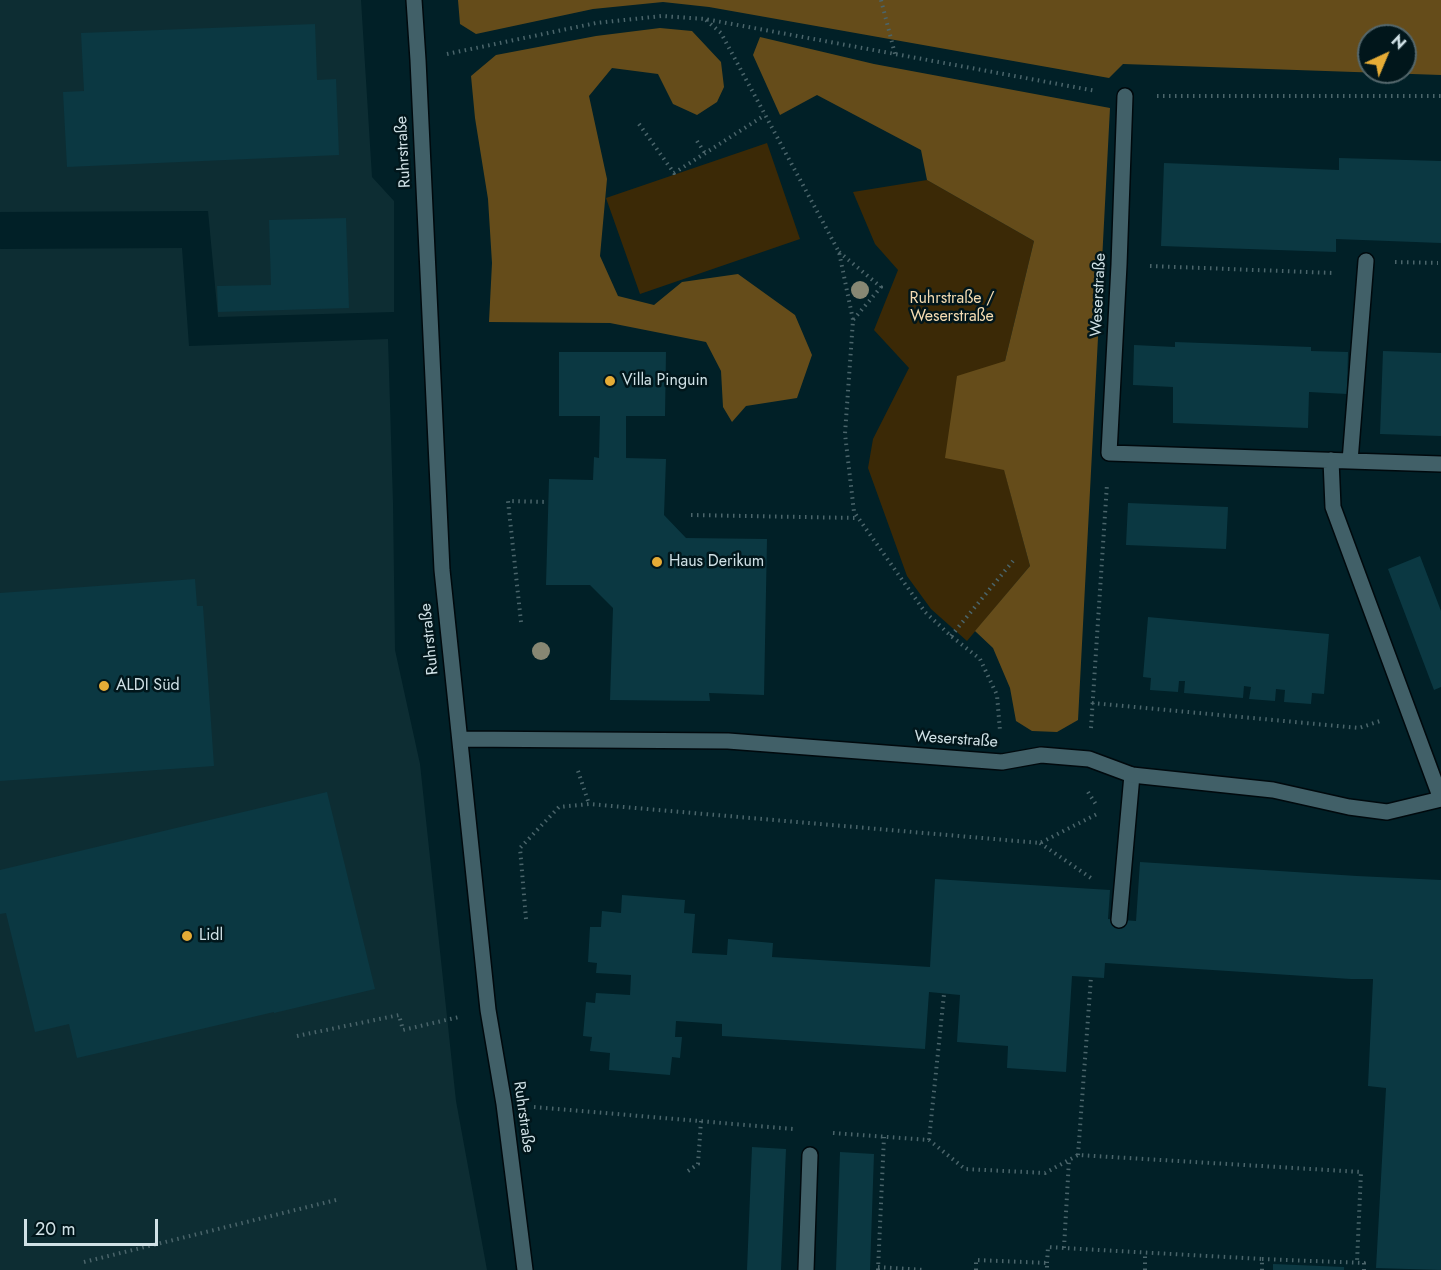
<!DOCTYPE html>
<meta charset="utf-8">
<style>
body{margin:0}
#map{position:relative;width:1441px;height:1270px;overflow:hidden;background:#012027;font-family:Jost,sans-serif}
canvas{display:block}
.north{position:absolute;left:1357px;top:24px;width:60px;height:60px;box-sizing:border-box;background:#01161b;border:2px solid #54676c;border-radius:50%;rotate:44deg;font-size:16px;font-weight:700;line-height:24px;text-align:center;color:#d0e1e6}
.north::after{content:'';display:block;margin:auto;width:21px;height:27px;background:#e6ac36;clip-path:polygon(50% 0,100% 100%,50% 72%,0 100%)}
.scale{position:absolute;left:24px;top:1219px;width:134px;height:27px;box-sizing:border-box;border:3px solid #d0e1e6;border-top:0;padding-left:8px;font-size:18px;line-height:21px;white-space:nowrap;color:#d0e1e6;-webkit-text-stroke:4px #01161b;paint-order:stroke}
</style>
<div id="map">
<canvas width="1441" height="1270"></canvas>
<div class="north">N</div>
<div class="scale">20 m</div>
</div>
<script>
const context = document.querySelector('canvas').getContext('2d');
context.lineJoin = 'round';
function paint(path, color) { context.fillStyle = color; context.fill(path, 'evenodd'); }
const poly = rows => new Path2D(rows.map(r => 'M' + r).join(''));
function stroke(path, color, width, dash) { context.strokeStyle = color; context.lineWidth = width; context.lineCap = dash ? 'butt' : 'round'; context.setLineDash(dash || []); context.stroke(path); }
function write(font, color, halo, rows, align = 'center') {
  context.font = font + ' Jost,sans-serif'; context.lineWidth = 5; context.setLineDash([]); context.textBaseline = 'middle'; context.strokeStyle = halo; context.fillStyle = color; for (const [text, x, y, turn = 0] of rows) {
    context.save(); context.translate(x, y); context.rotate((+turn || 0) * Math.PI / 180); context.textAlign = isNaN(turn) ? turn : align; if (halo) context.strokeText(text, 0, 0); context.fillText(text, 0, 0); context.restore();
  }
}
const built = poly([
 [0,0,361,0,372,177,394,201,394,312,218,317,208,211,0,212],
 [182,248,189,346,388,339,393,503,395,650,420,764,456,1101,487,1270,0,1270,0,249]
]);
const green = poly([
 [767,143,800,239,640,294,606,198],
 [927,180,1034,241,1005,361,1004,469,1030,566,967,641,931,609,907,576,868,468,873,439,909,368,874,330,898,270,875,244,853,192]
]);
const forest = poly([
 [458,0,1441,0,1441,75,1123,64,1109,78,709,7,663,2,593,9,476,34,460,24],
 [1369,36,1405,36,1405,72,1369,72],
 [660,28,692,31,721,62,724,87,717,102,697,115,673,104,658,74,612,68,589,96,607,179,600,256,618,296,654,305,682,282,738,274,795,315,812,355,797,398,746,406,732,422,723,407,721,371,706,342,610,323,489,322,492,263,488,199,475,118,471,76,496,55,596,36],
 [760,37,874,64,1110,108,1078,720,1057,732,1032,731,1016,721,1010,688,993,648,975,631,1030,566,1004,470,945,458,957,376,1005,361,1034,241,927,180,921,150,817,95,780,115,753,55]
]);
const building = poly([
 [315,24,317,80,336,79,339,155,67,167,63,92,84,91,81,33],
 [1339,158,1441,161,1441,243,1336,239,1336,252,1161,246,1164,163,1339,170],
 [346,218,349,308,218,312,217,286,271,285,269,220],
 [1175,342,1311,347,1311,351,1348,352,1347,394,1309,392,1308,428,1173,423,1173,387,1133,385,1134,345,1175,347],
 [1383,351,1441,353,1441,436,1380,434],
 [559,352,666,352,665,416,626,416,626,458,666,459,664,515,686,538,767,539,764,695,709,693,710,701,610,700,613,608,590,585,546,585,549,479,593,480,594,457,599,458,600,416,559,416],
 [1128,503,1228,507,1226,549,1126,545],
 [1420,556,1441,611,1441,687,1434,690,1388,569],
 [195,579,197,606,203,606,214,766,0,781,0,593],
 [1148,617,1329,634,1324,694,1312,693,1311,704,1284,702,1285,690,1276,689,1275,701,1249,699,1251,687,1244,686,1243,698,1184,693,1185,681,1179,681,1178,692,1150,690,1151,678,1143,677],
 [327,792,375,989,274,1013,274,1012,77,1058,69,1024,35,1032,6,913,0,914,0,870],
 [1140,862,1357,876,1441,880,1441,1270,1376,1268,1386,1088,1368,1086,1373,979,1351,979,1105,963,1104,978,1072,976,1066,1072,1007,1068,1008,1046,957,1042,960,995,929,992,925,1049,722,1036,722,1024,676,1021,675,1037,682,1037,680,1058,672,1057,670,1075,609,1070,610,1053,590,1051,592,1037,583,1036,586,1002,595,1003,596,993,630,995,631,975,596,973,597,963,588,962,590,927,601,927,602,911,621,913,622,895,685,900,684,913,695,914,692,953,727,955,728,939,773,943,772,957,930,967,935,879,1110,890,1108,919,1136,921],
 [752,1147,786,1149,781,1270,747,1270],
 [840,1152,874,1154,870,1270,836,1270],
 [1273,1264,1344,1267,1344,1270,1273,1270]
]);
const path = poly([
 [881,0,895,54],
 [706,20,721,33,839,252,853,320,845,434,854,512,925,612,951,636,980,659,997,695,1000,731],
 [447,54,596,23,662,16,705,19,1096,91],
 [1157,96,1441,96],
 [639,124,674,173,765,115],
 [697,141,705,153],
 [839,252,881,287,853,320],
 [1395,262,1438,263],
 [1150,266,1334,273],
 [691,515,857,518],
 [521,622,508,501,548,502],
 [951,636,1013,561],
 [1092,703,1359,728,1380,721],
 [1091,728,1107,484],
 [578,771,589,804],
 [1088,792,1097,806],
 [1040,843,1091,878],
 [526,919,520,848,559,807,589,804,1040,843,1097,814],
 [297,1036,399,1015,403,1030,459,1017],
 [534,1107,793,1129],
 [833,1133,929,1140,965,1169,1045,1173,1078,1155,1361,1172,1357,1262],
 [929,1140,944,994],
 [1078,1155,1091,977],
 [688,1171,698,1164,701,1121],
 [1064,1248,1069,1160],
 [1262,1259,1364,1263,1364,1270],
 [84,1262,336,1200],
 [1047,1263,1048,1247,1064,1248,1262,1259,1262,1270],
 [878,1267,924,1270],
 [878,1270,884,1137],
 [976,1270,976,1260,1047,1263,1047,1270],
 [1145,1270,1145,1252]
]);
const lane = poly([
 [1119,920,1132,775],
 [806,1270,810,1155]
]);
const street = poly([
 [414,0,418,60,442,570,488,1010,504,1104,525,1270],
 [1125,96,1119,265,1109,453,1441,464],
 [1331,460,1333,507,1441,799],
 [1350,461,1366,261],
 [460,739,728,741,1002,762,1041,755,1089,759,1132,775,1273,790,1349,807,1387,812,1441,799]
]);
const trees = [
 [860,290],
 [541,651]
];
const markers = [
 [610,381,6,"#e6ac36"],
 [657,562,6,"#e6ac36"],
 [104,686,6,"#e6ac36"],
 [187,936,6,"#e6ac36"]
];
const streetNames = [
 ["Ruhrstraße",404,152,-93],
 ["Weserstraße",1099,295,-87],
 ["Ruhrstraße",430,639,-96],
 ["Weserstraße",956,740,4],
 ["Ruhrstraße",523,1117,82]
];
const parkNames = [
 ["Ruhrstraße /",952,299],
 ["Weserstraße",952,317]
];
const poiNames = [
 ["Villa Pinguin",622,381],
 ["Haus Derikum",669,562],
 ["ALDI Süd",116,686],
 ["Lidl",199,936]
];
paint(built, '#0d2d33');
paint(green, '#3b2906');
paint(forest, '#654c1a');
paint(building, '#0b3842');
stroke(lane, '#00090d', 18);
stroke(street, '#00090d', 18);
stroke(path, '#4b656b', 4, [1.5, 4.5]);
stroke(lane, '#416068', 15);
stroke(street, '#416068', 15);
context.fillStyle = '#878773';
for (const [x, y] of trees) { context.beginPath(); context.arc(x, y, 9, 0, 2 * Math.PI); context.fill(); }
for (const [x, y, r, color] of markers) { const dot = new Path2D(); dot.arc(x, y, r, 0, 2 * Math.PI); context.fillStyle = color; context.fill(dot); stroke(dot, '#01161b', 2); }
write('16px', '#d0e1e6', '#01161b', streetNames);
write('16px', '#f5dcb2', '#01161b', parkNames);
write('16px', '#d0e1e6', '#01161b', poiNames, 'left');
</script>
